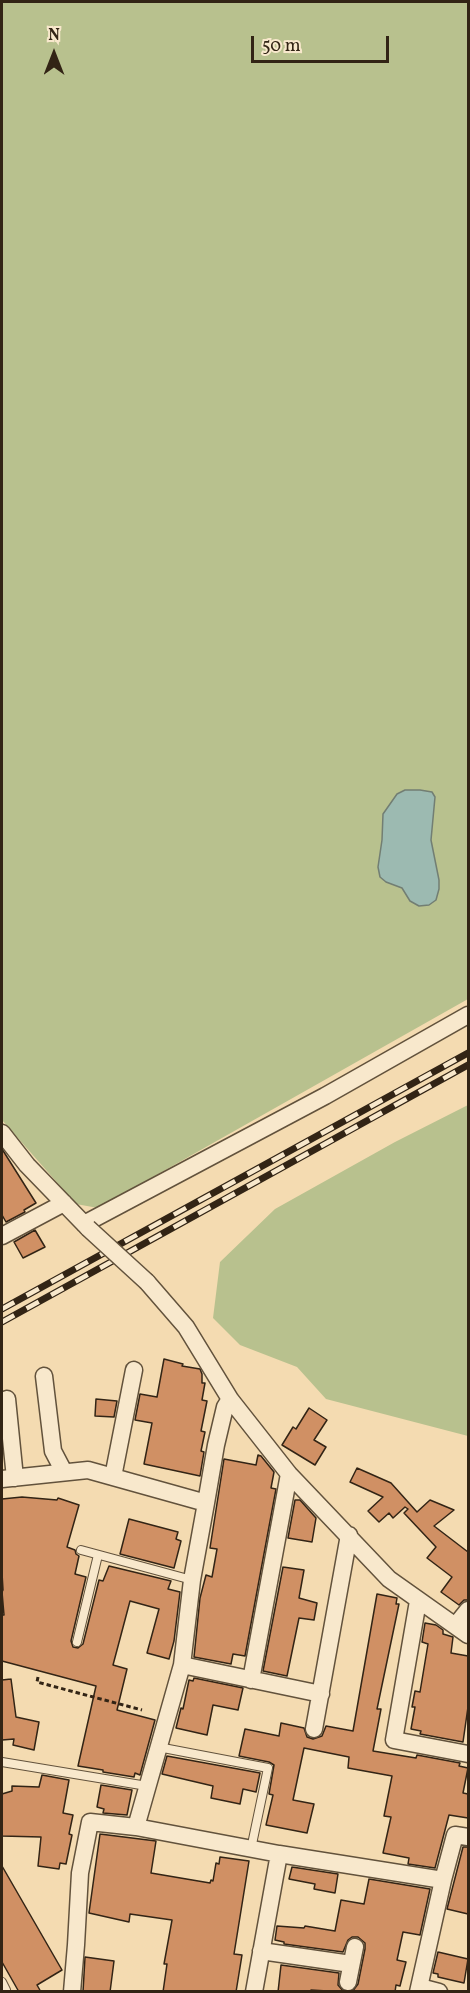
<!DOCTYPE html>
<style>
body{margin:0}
#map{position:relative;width:470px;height:1993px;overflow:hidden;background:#f4dbb1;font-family:Vollkorn,serif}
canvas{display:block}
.frame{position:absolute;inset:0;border:3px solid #322415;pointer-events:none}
.north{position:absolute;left:24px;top:24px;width:60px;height:60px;-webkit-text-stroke:4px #f8e8cc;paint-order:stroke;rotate:0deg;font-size:16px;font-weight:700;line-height:24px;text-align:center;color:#322415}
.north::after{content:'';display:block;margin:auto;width:21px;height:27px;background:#322415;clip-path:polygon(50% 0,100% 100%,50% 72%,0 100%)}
.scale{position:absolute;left:251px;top:36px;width:138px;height:27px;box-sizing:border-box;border:3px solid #322415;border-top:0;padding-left:8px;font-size:18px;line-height:21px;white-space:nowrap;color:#322415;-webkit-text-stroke:4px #f8e8cc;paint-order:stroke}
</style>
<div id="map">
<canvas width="470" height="1993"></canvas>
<div class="frame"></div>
<div class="north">N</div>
<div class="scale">50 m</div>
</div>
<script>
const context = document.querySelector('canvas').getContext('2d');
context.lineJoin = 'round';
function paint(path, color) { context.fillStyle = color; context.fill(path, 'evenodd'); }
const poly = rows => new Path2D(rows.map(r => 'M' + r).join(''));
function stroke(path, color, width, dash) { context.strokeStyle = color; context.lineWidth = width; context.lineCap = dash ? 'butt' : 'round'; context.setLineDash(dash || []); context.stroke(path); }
const green = poly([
 [2,2,468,2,468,999,98,1208,76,1204,2,1120],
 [468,1105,468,1436,326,1399,297,1367,240,1345,213,1318,220,1262,275,1209,395,1142]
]);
const water = poly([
 [405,790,420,790,432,792,435,797,431,840,439,880,439,889,436,900,429,905,419,906,410,901,402,888,386,882,380,877,378,867,382,840,383,814,397,794,405,790]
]);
const building = poly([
 [2,1149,36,1203,24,1210,25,1212,6,1222,2,1215,2,1149],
 [35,1230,45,1247,23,1258,14,1242,35,1230],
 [164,1359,183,1364,182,1366,200,1369,202,1374,202,1383,205,1383,202,1400,207,1401,201,1431,205,1432,201,1451,204,1452,200,1476,144,1464,152,1423,135,1420,140,1394,157,1397,164,1359],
 [96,1399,117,1401,114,1417,95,1416,96,1399],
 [309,1408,327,1420,314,1440,326,1447,315,1465,282,1445,293,1427,296,1429,309,1408],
 [258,1455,261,1456,274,1472,271,1488,276,1489,245,1656,233,1654,231,1664,194,1657,200,1598,206,1575,212,1577,217,1549,210,1548,224,1459,256,1465,258,1455],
 [357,1468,391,1483,417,1512,430,1500,454,1510,434,1526,468,1552,468,1600,464,1600,459,1605,441,1592,452,1577,427,1558,436,1547,404,1513,408,1509,405,1507,393,1518,389,1513,379,1522,368,1511,383,1497,350,1482,357,1468],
 [22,1497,57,1500,58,1498,79,1505,67,1547,75,1550,76,1554,79,1556,75,1574,86,1577,71,1641,73,1647,78,1648,83,1644,99,1580,103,1581,109,1566,171,1581,168,1589,180,1592,174,1641,169,1659,147,1653,159,1609,130,1601,113,1665,127,1669,117,1710,155,1720,140,1775,135,1773,134,1777,103,1772,103,1770,78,1766,96,1686,2,1661,2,1615,4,1615,2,1592,3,1590,2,1573,2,1499,22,1497],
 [295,1500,300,1500,316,1518,312,1542,288,1538,295,1500],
 [129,1519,178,1532,176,1539,181,1541,174,1568,120,1554,129,1519],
 [283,1567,304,1570,299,1598,317,1603,314,1620,299,1618,287,1676,263,1671,283,1567],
 [377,1594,397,1598,396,1604,399,1604,377,1709,381,1709,373,1751,416,1758,417,1755,460,1763,459,1766,468,1768,463,1793,468,1794,468,1818,449,1815,435,1868,408,1864,409,1858,383,1853,391,1817,384,1816,392,1776,348,1768,349,1757,304,1748,293,1800,314,1804,307,1833,266,1825,273,1795,269,1794,274,1765,269,1762,239,1756,245,1729,279,1736,281,1723,304,1728,307,1737,313,1739,322,1736,326,1726,353,1731,377,1594],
 [425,1623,436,1625,443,1630,443,1634,453,1637,451,1653,468,1656,468,1707,463,1742,420,1734,421,1731,411,1729,415,1707,412,1707,415,1691,420,1692,428,1644,422,1642,425,1623],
 [194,1678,243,1688,238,1710,213,1705,207,1735,176,1728,181,1708,183,1709,189,1680,193,1681,194,1678],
 [11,1679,16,1717,39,1722,34,1750,13,1745,14,1739,2,1740,2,1680,11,1679],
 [167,1756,260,1773,256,1792,243,1789,240,1804,211,1798,213,1786,162,1774,167,1756],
 [42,1775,69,1780,63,1813,73,1815,69,1834,72,1835,66,1864,60,1863,59,1869,38,1866,41,1837,2,1836,2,1794,12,1791,12,1786,39,1787,42,1775],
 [101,1785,132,1790,127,1815,103,1813,104,1809,97,1807,101,1785],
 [100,1834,156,1841,151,1873,210,1883,211,1880,213,1881,216,1863,219,1864,220,1857,249,1861,234,1954,242,1955,236,1992,163,1992,167,1964,164,1964,172,1920,130,1914,129,1922,89,1913,100,1834],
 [463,1847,468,1847,468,1914,447,1909,463,1847],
 [2,1866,62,1970,37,1985,41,1992,19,1992,2,1962,2,1866],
 [292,1867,338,1874,335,1893,314,1889,315,1884,289,1879,292,1867],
 [369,1879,430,1889,420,1935,403,1932,397,1960,406,1962,400,1986,396,1985,395,1992,352,1992,358,1984,365,1949,365,1943,358,1937,352,1937,348,1940,343,1952,284,1944,284,1942,275,1940,277,1926,304,1928,305,1926,335,1931,341,1900,364,1904,369,1879],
 [438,1952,468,1959,464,1983,438,1977,438,1974,433,1973,438,1952],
 [85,1957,114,1961,110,1992,83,1992,85,1957],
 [281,1965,339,1973,338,1985,344,1992,311,1990,311,1992,278,1992,281,1965]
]);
const path = poly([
 [38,1677,37,1682,142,1710]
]);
const service = poly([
 [81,1550,192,1580],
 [77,1642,98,1555],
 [158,1747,268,1768,251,1849],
 [2,1762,147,1786],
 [2,1982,6,1990]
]);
const minor = poly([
 [2,1133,27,1165,88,1228],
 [84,1224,325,1096,468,1015],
 [2,1236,64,1203],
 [147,1282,186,1327,230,1399,289,1474,389,1579,468,1635],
 [44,1376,53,1451,64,1472],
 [7,1399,15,1478],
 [113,1477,134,1370],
 [2,1479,88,1470,206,1503],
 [418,1601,394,1740,468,1754],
 [456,1625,468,1610],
 [182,1665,321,1694],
 [251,1680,289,1474],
 [314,1729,349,1535],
 [136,1827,182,1665,192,1580,206,1503,216,1445,225,1407,230,1399],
 [279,1854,443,1880],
 [261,1951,351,1964],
 [348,1982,355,1947],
 [420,1987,439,1992],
 [72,1992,76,1945,80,1873,90,1822,136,1827,279,1854,254,1992],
 [418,1992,443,1880,455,1835,468,1837]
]);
const rail = poly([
 [2,1309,468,1053],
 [2,1322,468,1065]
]);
const minorBridge = poly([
 [88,1228,147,1282]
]);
paint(green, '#b8c18e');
paint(water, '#9cbab1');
stroke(water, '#727e73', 1.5);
paint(building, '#d09064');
stroke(building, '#322415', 1.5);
stroke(service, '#62523c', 10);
stroke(minor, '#62523c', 19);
stroke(path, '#322415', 3, [4.5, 3]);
stroke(service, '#f8e8cc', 8);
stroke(minor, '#f8e8cc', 16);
stroke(rail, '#322415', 7);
stroke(rail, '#f8e8cc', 4.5, [14]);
stroke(minorBridge, '#62523c', 19, []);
stroke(minorBridge, '#f8e8cc', 16);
</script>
